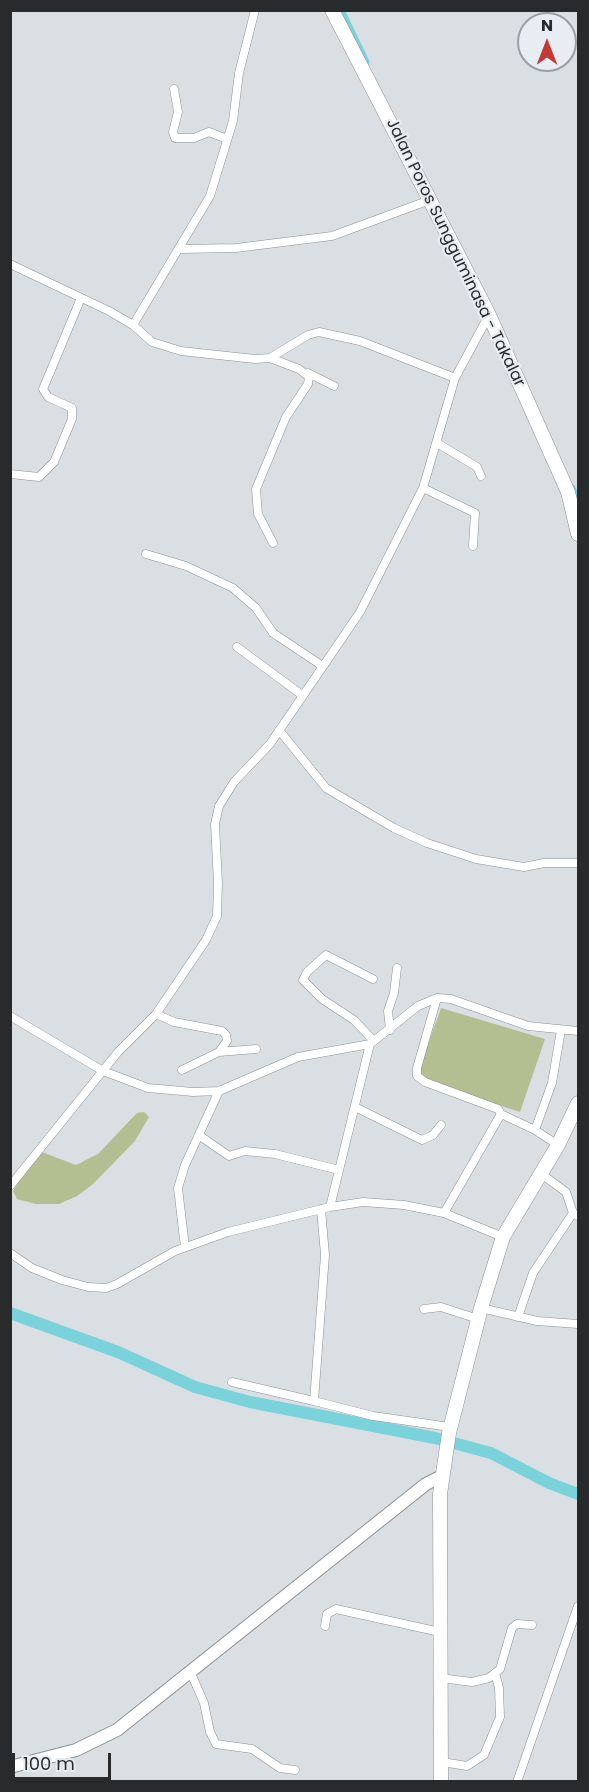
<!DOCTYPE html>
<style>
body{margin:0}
#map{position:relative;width:589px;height:1792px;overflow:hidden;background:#dadfe4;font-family:Poppins,sans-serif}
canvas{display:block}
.frame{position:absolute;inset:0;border:12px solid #282a2c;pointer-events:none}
.north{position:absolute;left:517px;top:12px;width:60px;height:60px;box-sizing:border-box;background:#e7edf2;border:2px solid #9b9fa3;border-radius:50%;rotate:0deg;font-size:16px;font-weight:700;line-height:24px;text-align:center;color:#282a2c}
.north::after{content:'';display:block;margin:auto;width:21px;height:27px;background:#c63832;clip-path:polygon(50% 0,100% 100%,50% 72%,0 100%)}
.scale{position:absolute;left:12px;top:1753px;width:99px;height:27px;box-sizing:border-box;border:3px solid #282a2c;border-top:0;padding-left:8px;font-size:18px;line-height:21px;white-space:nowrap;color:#282a2c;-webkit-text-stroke:4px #e7edf2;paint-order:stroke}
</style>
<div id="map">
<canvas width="589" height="1792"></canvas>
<div class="frame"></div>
<div class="north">N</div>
<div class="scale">100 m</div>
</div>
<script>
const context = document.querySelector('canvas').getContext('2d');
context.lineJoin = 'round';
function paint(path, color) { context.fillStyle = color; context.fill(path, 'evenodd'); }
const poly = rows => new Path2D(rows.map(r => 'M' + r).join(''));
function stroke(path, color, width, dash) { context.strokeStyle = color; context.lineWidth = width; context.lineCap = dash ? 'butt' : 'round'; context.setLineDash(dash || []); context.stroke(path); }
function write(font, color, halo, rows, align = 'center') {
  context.font = font + ' Poppins,sans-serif'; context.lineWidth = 4.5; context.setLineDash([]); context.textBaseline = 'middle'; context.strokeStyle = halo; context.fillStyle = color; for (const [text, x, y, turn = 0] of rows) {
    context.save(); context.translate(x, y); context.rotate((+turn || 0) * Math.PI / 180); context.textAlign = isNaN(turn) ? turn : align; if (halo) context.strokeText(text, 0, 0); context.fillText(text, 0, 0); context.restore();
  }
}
const green = poly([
 [441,1008,545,1039,520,1112,416,1078],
 [144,1112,149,1117,135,1141,93,1184,77,1196,59,1204,36,1204,17,1199,13,1191,39,1151,76,1165,98,1154,137,1113]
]);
const canal = poly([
 [341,10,366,62],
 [572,488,578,501]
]);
const river = poly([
 [10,1313,118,1352,195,1387,250,1402,435,1438,491,1453,549,1483,578,1494]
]);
const street = poly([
 [174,89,178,112,173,132,175,138,194,138,209,132,227,139],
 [180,249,236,248,332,236,430,200],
 [10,264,109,311,133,325,152,342,181,351,255,359,270,358,308,335,319,332,360,341,455,378],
 [133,325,210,196,233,121,239,73,255,10],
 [270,358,299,369,309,377,308,384,286,417,256,489,258,514,273,543],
 [308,373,334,386],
 [437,443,477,467,481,476],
 [10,474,39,477,54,462,72,419,72,408,48,397,43,389,81,298],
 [423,488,475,513,473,546],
 [146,554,186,566,233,588,256,608,273,633,321,665],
 [237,647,302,695],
 [279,730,326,788,394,828,427,843,476,859,524,867,544,863,578,863],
 [373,979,326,955,307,972,303,980,322,999,354,1020,374,1041],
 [437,998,417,1068,417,1076,425,1082,498,1109,501,1114,444,1213],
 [156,1014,174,1022,222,1031,226,1035,227,1041,219,1052,182,1070],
 [10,1016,103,1071,148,1088,193,1092,219,1091,298,1057,370,1044,418,1006,437,998,451,999,528,1026,578,1031],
 [390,1030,388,1011,394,993,397,968],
 [219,1052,256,1049],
 [355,1107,422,1140,433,1135,441,1125],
 [501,1114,535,1130,558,1145],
 [535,1130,552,1083,561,1030],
 [200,1136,229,1156,245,1151,275,1154,339,1170],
 [540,1173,566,1192,573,1213,578,1216],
 [10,1186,118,1052,156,1014,206,940,217,916,218,883,215,824,219,806,234,782,270,744,360,612,423,488,455,378,489,315],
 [330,1207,370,1044],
 [321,1209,325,1255,314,1401,373,1416,450,1427],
 [185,1247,178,1188,185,1165,219,1091],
 [10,1253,32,1268,62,1280,88,1287,106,1288,117,1284,175,1251,228,1232,330,1207,363,1202,404,1205,444,1213,503,1237],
 [481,1308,537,1321,578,1324],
 [424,1309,441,1307,478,1319],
 [518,1317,533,1273,573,1213],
 [232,1382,314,1401],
 [325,1626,327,1614,336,1609,440,1632],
 [190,1671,204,1703,210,1732,216,1744,252,1749,280,1768,295,1770],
 [440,1678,472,1682,489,1678,500,1669,512,1628,517,1624,532,1625],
 [442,1762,467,1766,484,1755,500,1717,499,1688,495,1673],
 [517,1782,578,1606]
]);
const primary = poly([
 [10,1767,76,1750,117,1730,426,1484,442,1476]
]);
const highway = poly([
 [332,10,489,315,568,492,578,534],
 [441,1782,440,1494,449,1433,481,1308,503,1237,558,1145,578,1103]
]);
const streetNames = [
 ["Jalan Poros Sungguminasa - Takalar",455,253,64]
];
paint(green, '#b4bf91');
stroke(canal, '#7ad2da', 7);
stroke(river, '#7ad2da', 12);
stroke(street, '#8a9094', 9);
stroke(primary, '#8a9094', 14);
stroke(highway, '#8a9094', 15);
stroke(street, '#fff', 8);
stroke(primary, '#fff', 12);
stroke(highway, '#fff', 14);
write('16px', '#282a2c', '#e7edf2', streetNames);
</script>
